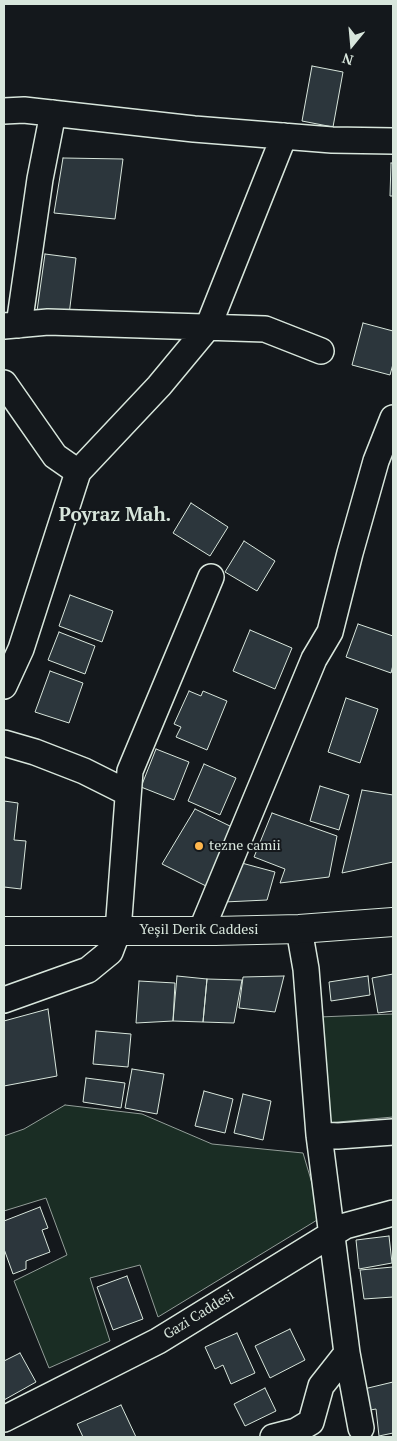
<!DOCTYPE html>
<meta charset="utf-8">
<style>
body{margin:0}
#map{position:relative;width:397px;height:1441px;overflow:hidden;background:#14181c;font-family:"PT Serif",serif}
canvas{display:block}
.frame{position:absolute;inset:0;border:5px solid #d8e6dc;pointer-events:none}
.north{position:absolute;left:327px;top:20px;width:50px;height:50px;-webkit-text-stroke:4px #14181c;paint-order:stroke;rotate:197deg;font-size:14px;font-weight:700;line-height:20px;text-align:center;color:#d8e6dc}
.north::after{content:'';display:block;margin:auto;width:18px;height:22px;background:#d8e6dc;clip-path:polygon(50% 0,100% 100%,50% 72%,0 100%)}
</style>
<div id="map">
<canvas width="397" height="1441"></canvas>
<div class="frame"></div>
<div class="north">N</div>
</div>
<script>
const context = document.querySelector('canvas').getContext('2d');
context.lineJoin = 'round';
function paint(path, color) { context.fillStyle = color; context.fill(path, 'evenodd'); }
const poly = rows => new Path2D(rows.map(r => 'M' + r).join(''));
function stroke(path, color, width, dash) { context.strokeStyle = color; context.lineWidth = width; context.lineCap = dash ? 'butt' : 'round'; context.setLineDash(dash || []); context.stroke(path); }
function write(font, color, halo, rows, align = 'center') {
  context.font = font + ' "PT Serif",serif'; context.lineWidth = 4; context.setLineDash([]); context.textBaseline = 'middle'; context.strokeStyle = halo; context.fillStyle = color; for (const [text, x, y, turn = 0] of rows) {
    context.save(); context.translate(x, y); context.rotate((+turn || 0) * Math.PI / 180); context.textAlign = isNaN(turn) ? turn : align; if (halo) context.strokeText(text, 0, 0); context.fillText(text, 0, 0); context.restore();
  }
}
const green = poly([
 [393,1014,393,1117,327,1123,319,1017,393,1014],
 [65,1105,142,1114,212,1144,303,1153,322,1217,158,1317,140,1265,90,1278,110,1341,49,1368,14,1281,67,1255,46,1198,4,1211,4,1136,24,1129,65,1105]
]);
const building = poly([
 [312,66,343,72,333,127,302,121,312,66],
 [63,158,123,159,115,219,54,213,63,158],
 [391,163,393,163,393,196,390,196,391,163],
 [45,254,76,258,69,315,37,311,45,254],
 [363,323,393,331,393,364,390,375,352,365,363,323],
 [191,503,228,527,210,556,173,533,191,503],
 [244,541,275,561,257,591,225,572,244,541],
 [70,595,113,611,102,642,59,626,70,595],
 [358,624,393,636,393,665,391,673,346,657,358,624],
 [250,630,292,648,275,689,233,671,250,630],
 [59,632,95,646,85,674,48,660,59,632],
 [50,671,83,683,69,723,35,712,50,671],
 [189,691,201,696,203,691,227,701,207,750,176,737,181,727,174,724,189,691],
 [346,698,378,709,360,763,328,752,346,698],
 [156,749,189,762,174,800,141,787,156,749],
 [204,764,236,778,220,815,188,801,204,764],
 [320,786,349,795,339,830,310,821,320,786],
 [362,790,393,795,393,862,342,873,362,790],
 [4,801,18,803,14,840,26,841,21,889,4,887,4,801],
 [195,809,234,828,206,886,162,864,195,809],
 [272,813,337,836,329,877,280,883,285,869,254,857,272,813],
 [238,862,275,872,267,900,224,902,238,862],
 [393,974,393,1011,378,1013,372,978,393,974],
 [177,976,207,979,203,1022,173,1021,177,976],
 [284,976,275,1012,239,1008,243,977,284,976],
 [368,976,370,995,331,1001,329,982,368,976],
 [207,979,242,980,234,1023,203,1022,207,979],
 [139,981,175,983,173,1021,136,1023,139,981],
 [48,1009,57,1076,4,1086,4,1021,48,1009],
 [96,1031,131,1034,128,1067,93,1064,96,1031],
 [132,1069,164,1074,157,1114,125,1108,132,1069],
 [86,1078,125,1083,121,1108,83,1102,86,1078],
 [204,1091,233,1099,225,1133,195,1126,204,1091],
 [243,1094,271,1101,263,1140,234,1133,243,1094],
 [40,1207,48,1228,42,1230,50,1252,26,1261,26,1269,13,1274,4,1249,4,1221,40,1207],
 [389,1236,392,1263,359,1269,356,1240,389,1236],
 [393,1267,393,1297,364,1299,360,1270,393,1267],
 [127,1276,143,1319,113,1330,97,1287,127,1276],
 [290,1329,305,1360,270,1378,255,1346,290,1329],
 [237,1333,255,1373,231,1384,223,1365,215,1369,205,1347,237,1333],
 [20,1353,36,1382,4,1400,4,1361,20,1353],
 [393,1382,393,1433,379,1436,376,1409,365,1411,364,1389,393,1382],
 [265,1388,276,1411,245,1426,234,1404,265,1388],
 [121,1405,136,1437,83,1437,77,1424,121,1405]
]);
const minor = poly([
 [4,111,24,110,194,129,332,140,393,141],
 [19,325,40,179,53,113],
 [4,326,48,322,265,329,321,351],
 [4,383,55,456,78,472],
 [4,686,21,649,78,472,159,386,208,327,284,136],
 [4,743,35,752,84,771,128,793],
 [299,929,306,969,319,1135,347,1353,361,1428],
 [201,931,314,659,330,632,350,553,376,461,393,418],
 [4,1000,88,970,110,952,118,931,130,771,211,577],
 [319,1135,338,1136,393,1132],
 [4,1419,158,1341,345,1226,393,1213],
 [273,1437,296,1431,311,1422,321,1386,347,1353]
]);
const major = poly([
 [4,931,215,931,299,929,393,922]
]);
const markers = [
 [199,846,5,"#ffb74d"]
];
const poiNames = [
 ["tezne camii",209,846]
];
const streetNames = [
 ["Yeşil Derik Caddesi",199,930],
 ["Gazi Caddesi",199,1315,-32]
];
const districtNames = [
 ["Poyraz Mah.",115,516]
];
paint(green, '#1a2d24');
stroke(green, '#939e99', 1);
paint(building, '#2c363c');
stroke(building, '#d8e6dc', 1);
stroke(minor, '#d8e6dc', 28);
stroke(major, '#d8e6dc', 30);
stroke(minor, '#14181c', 25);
stroke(major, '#14181c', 28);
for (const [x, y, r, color] of markers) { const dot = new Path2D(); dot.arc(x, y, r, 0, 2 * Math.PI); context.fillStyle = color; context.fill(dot); stroke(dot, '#14181c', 2); }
write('14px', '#d8e6dc', '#14181c', poiNames, 'left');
write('14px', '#d8e6dc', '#14181c', streetNames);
write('bold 19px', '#d8e6dc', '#14181c', districtNames);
</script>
